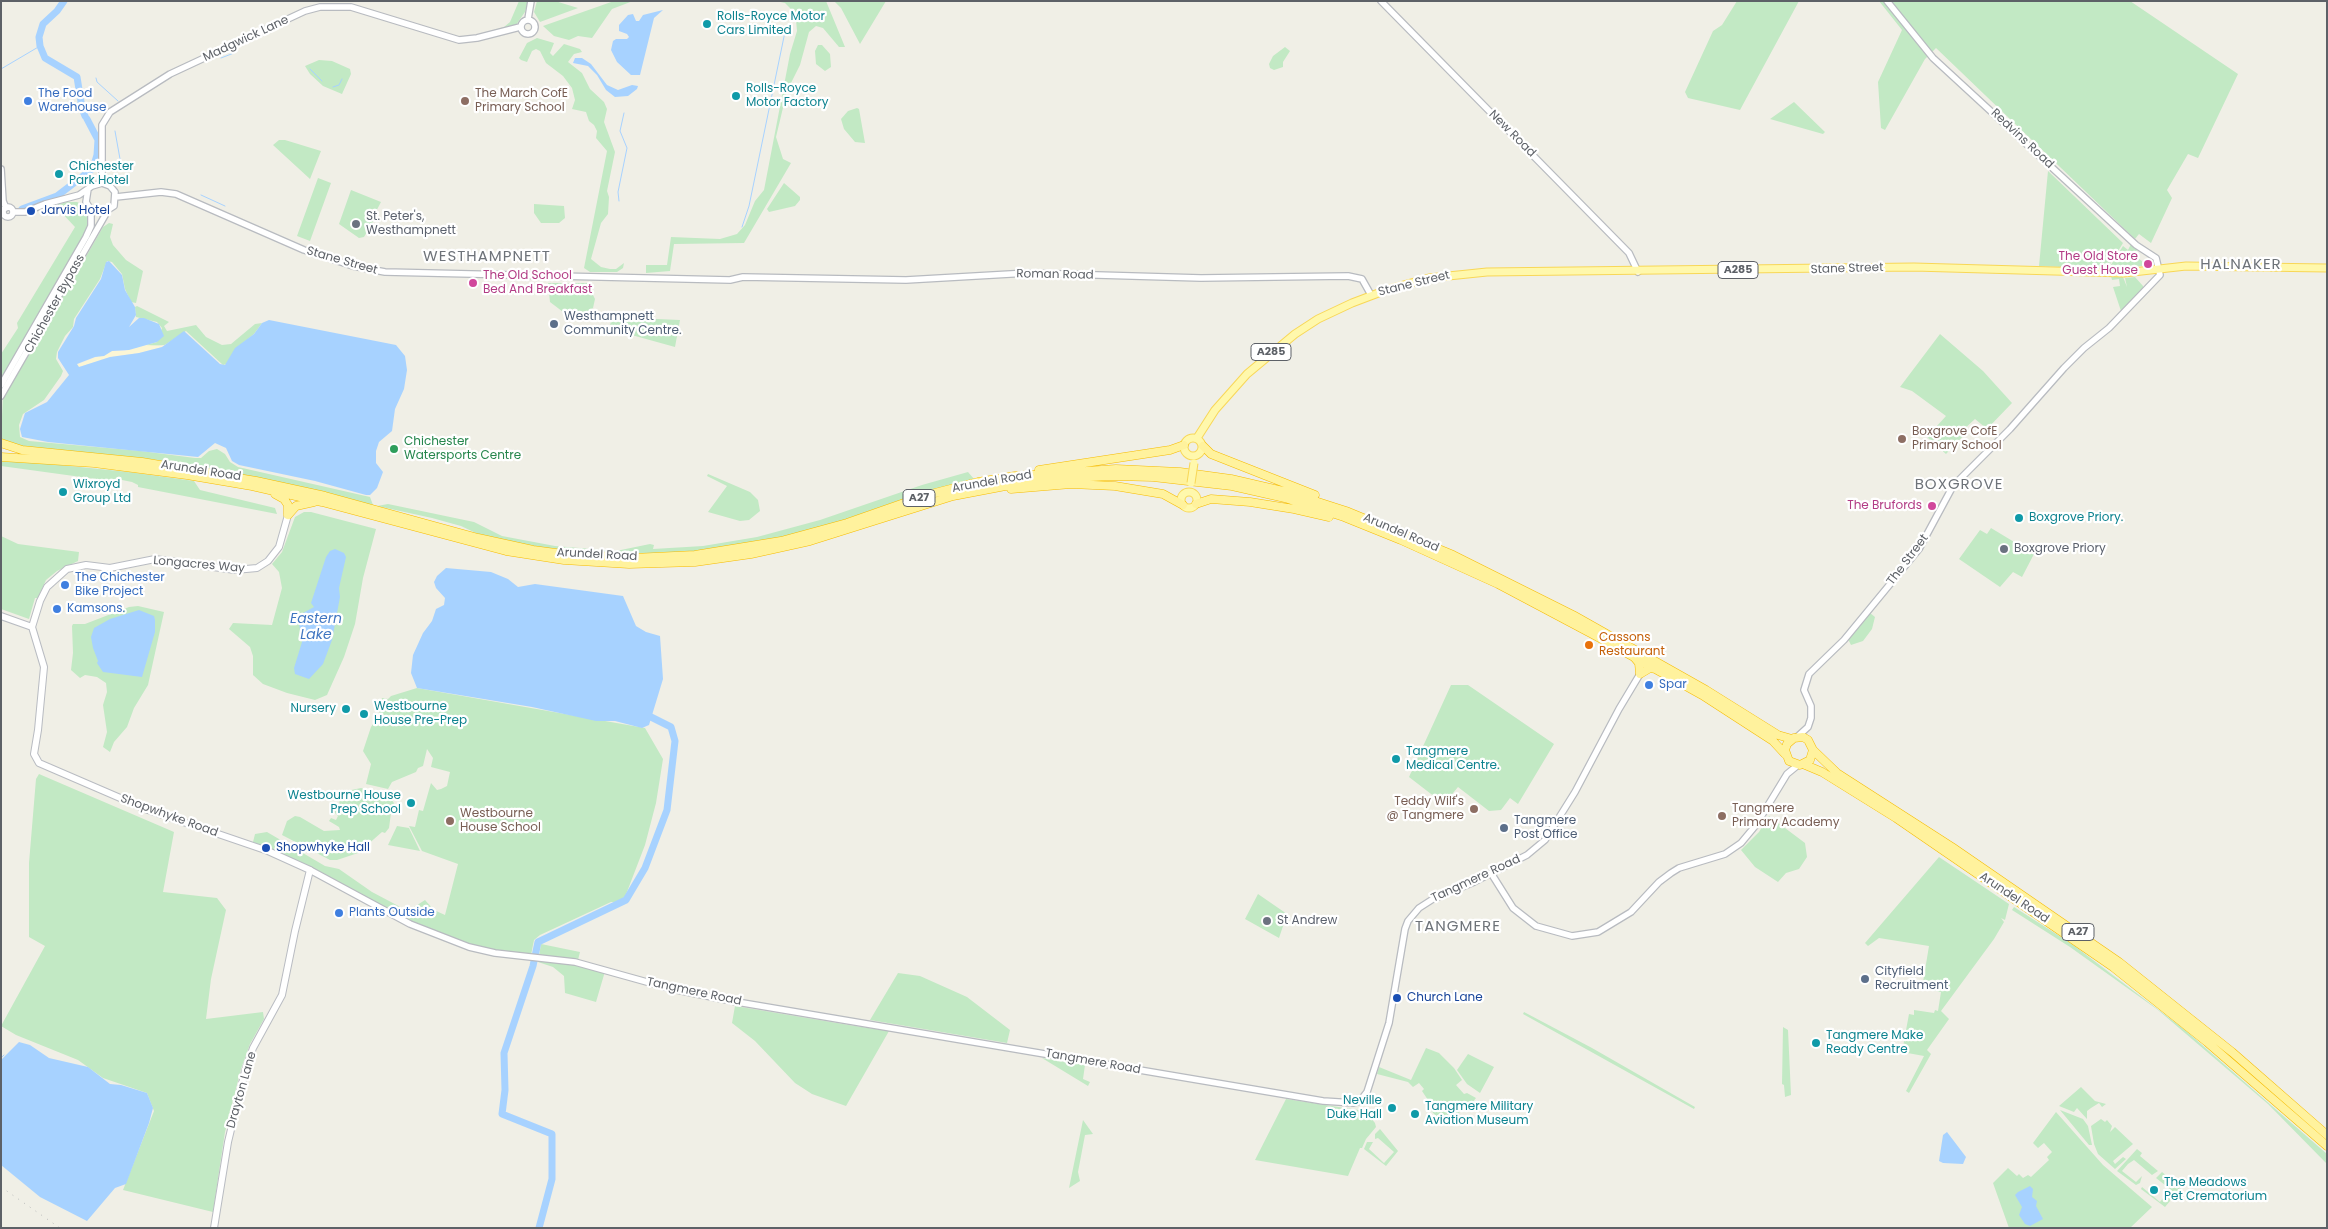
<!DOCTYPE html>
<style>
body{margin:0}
#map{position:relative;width:2328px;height:1229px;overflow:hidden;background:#f0efe6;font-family:Poppins,sans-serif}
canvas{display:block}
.frame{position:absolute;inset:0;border:2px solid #5d6167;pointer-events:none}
</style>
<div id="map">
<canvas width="2328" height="1229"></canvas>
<div class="frame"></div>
</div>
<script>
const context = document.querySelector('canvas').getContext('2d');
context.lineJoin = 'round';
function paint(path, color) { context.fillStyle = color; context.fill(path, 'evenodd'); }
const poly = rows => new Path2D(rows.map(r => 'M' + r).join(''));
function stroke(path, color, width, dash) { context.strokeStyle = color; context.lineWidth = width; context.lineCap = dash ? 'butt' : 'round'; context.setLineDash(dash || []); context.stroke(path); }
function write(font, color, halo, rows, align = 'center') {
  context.font = font + ' Poppins,sans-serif'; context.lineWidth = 4.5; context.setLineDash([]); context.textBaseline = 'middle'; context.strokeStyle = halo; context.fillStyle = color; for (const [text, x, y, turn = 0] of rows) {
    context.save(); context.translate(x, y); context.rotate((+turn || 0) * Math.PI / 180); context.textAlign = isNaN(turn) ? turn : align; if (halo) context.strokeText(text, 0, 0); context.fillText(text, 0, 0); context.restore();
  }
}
const green = poly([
 [519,1,528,1,525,12,516,25,470,37,504,27,510,22],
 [537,1,555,1,578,8,540,22,534,12],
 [614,1,633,1,612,9,592,38,578,36,569,40,554,36,543,26],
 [776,1,826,1,845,47,839,47,823,28,816,26,809,32,800,65,787,91,776,137,783,159,791,163,744,243,674,244,670,271,646,273,646,265,667,265,671,237,720,239,737,234,745,225,755,201,764,190,790,54,797,31,796,20,791,9,785,3],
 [834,1,886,1,860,44,841,8],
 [1737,1,1799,1,1740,110,1688,98,1685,92,1713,31,1722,25],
 [1879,1,2130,1,2238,74,2198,158,2188,154,2167,190,2172,198,2151,243,2139,234,2135,239,1936,48,1925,59,1885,130,1881,128,1878,82,1902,30],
 [537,38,554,43,550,53,553,56,564,44,580,49,582,52,574,54,568,62,582,73,590,89,604,102,607,109,604,122,615,152,607,191,609,197,608,214,601,223,591,259,601,267,610,269,616,269,624,263,623,268,617,272,590,272,584,268,607,151,596,138,597,131,594,125,589,121,586,112,572,109,575,100,572,88,563,76,546,63,540,51,536,49,532,51,527,62,521,60,519,58,527,43],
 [818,45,822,45,830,54,831,67,825,71,816,64,815,51],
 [1285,47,1290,51,1283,62,1283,67,1274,70,1270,68,1269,64,1273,56],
 [319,60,332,61,350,69,351,74,342,94,323,86,310,74,305,66],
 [1794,102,1825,132,1823,134,1770,119],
 [857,108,859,109,865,143,855,142,844,129,841,119,848,111],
 [279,140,285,140,321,151,310,179,273,145],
 [2048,171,2123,243,2107,269,2039,266],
 [318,178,331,183,310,241,297,236],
 [784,183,800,197,800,200,795,206,769,212,767,209],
 [351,190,381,202,372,219,374,220,364,237,359,238,339,224],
 [67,202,77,202,83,205,88,213,88,223,84,235,1,381,1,354,18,328,17,323,75,227,60,211,42,215,41,213,44,208],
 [534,204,564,206,565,218,559,223,541,223,534,213],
 [109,223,113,224,110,237,113,245,126,260,143,271,136,303,131,302,125,289,122,274,112,262,107,261,100,279,74,319,73,327,65,336,57,352,56,359,63,371,61,376,44,400,23,414,19,425,20,437,29,441,141,451,195,458,201,458,209,451,217,449,225,454,230,462,238,467,370,497,373,505,229,472,158,460,26,448,1,440,3,393,35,345,103,227],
 [2131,244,2138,249,2133,255,2142,261,2142,266,2109,268,2123,246,2128,250],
 [2111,276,2123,277,2127,287,2125,278,2135,277,2143,286,2143,289,2121,311,2113,287,2120,286,2119,279,2112,280],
 [548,283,587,283,595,299,593,308,580,316,567,315,550,302],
 [137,306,169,322,164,326,167,331,196,325,206,337,222,345,231,344,255,324,262,323,254,334,237,348,227,364,223,365,186,331,165,345,147,346,146,345,157,342,162,328,157,322,136,317,135,307],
 [611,317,680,320,675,347,610,329],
 [1940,334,1983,371,2012,403,1987,429,1975,419,1962,431,1965,434,1946,454,1927,437,1946,416,1912,391,1900,387],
 [1,459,129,472,194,481,200,490,275,508,277,514,138,487,138,485,132,482,122,480,103,480,1,466],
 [968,472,974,479,895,502,835,523,783,537,694,552,597,554,547,549,480,535,461,526,432,518,377,506,388,504,474,522,502,536,555,546,616,551,650,544,654,545,653,549,703,546,757,537,820,520,922,485],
 [708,474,750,492,758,500,760,511,749,520,740,521,708,512,727,486,707,476],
 [311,512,376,529,363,578,355,624,344,657,327,695,315,700,287,693,263,684,253,675,253,656,250,647,229,629,233,623,272,625,282,588,279,572,272,564,282,552,295,517,304,512],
 [1991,528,2034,554,2022,577,2013,572,2000,587,1959,559,1980,530,1987,534],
 [1,536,18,544,79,552,78,561,57,571,46,580,38,598,35,598,29,619,1,609],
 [138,606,164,612,148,685,134,708,127,727,114,742,110,752,103,747,107,732,103,705,107,692,106,683,97,677,85,675,80,678,71,670,73,653,72,626,73,624,85,624,129,607],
 [1870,613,1875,617,1872,629,1863,641,1851,645,1848,639],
 [1451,685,1468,685,1554,744,1518,804,1510,798,1501,810,1489,811,1458,787,1444,804,1409,777],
 [417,688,645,728,663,759,656,803,645,845,625,897,620,902,611,902,540,935,534,940,531,955,495,951,444,936,417,924,320,872,253,842,255,834,267,832,325,866,339,869,372,892,408,911,425,900,434,910,445,915,458,864,422,851,409,826,415,827,419,810,423,811,431,783,437,790,441,789,447,786,450,772,431,767,433,758,427,749,423,766,418,768,416,772,392,782,388,789,366,784,371,764,363,751,371,727,379,715,382,698,388,699,391,696],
 [39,774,174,832,163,892,217,898,226,910,211,979,206,1019,263,1012,264,1019,250,1044,241,1069,225,1132,213,1212,123,1190,154,1111,147,1093,103,1078,78,1060,16,1035,1,1026,45,946,29,937,29,863,36,779],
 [361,788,389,796,396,806,391,813,389,828,385,833,382,832,358,853,337,860,330,860,282,835,287,821,295,816,300,817,324,831,340,830,339,827,329,821,331,818,336,820,338,816,334,812,335,808,340,807,339,800,342,792],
 [1769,816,1805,843,1807,857,1799,869,1786,873,1778,882,1755,867,1741,850,1759,832],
 [397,826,409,828,420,851,388,845],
 [1939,857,2009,904,2005,920,2001,918,2004,922,1994,939,1941,1011,1949,1019,1927,1050,1931,1054,1909,1093,1906,1091,1924,1056,1902,1052,1909,1014,1914,1015,1914,1010,1934,1013,1935,1010,1938,1011,1941,992,1922,988,1929,946,1879,938,1868,946,1865,943],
 [1258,894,1287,914,1279,938,1245,919],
 [2014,907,2072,944,2185,1030,2327,1154,2327,1164,2268,1104,2158,1010,2070,947,2012,910],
 [541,944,580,952,578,960,606,968,596,1002,565,993,564,976,553,967,538,962],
 [898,973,920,976,967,997,1010,1030,1007,1043,870,1020],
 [735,1006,855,1026,889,1031,846,1106,812,1094,795,1083,755,1041,732,1023],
 [1524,1012,1592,1048,1695,1107,1694,1109,1523,1014],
 [1783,1027,1788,1030,1791,1095,1785,1097,1784,1085,1782,1084],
 [1426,1048,1439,1053,1454,1068,1462,1080,1456,1085,1464,1094,1467,1093,1476,1098,1468,1108,1441,1122,1428,1107,1426,1102,1428,1100,1422,1091,1424,1089,1419,1083,1413,1087,1408,1082,1377,1074,1379,1067,1411,1080],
 [1468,1054,1494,1067,1480,1093,1467,1084,1457,1070],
 [1042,1058,1085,1065,1083,1079,1090,1082,1088,1086],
 [2081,1087,2095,1101,2106,1104,2102,1107,2099,1103,2091,1108,2087,1111,2087,1119,2077,1108,2074,1112,2059,1106],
 [1286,1099,1365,1111,1375,1123,1376,1127,1366,1139,1362,1148,1360,1148,1348,1176,1255,1160],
 [2060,1110,2083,1119,2088,1126,2092,1145,2089,1145],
 [2056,1112,2103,1165,2152,1207,2130,1228,2009,1228,1993,1183,2008,1168,2017,1176,2019,1174,2023,1178,2028,1175,2031,1177,2049,1160,2047,1157,2052,1152,2044,1143,2038,1148,2033,1143],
 [2101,1119,2105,1122,2107,1120,2112,1126,2110,1132,2115,1127,2133,1144,2113,1161,2115,1164,2123,1157,2126,1159,2115,1169,2098,1154,2094,1144,2091,1126],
 [1083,1120,1093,1134,1085,1135,1078,1172,1080,1181,1069,1188],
 [1380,1129,1398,1151,1386,1166,1364,1149,1367,1142,1373,1142,1369,1149,1384,1163,1394,1152,1378,1138,1375,1139,1375,1134],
 [2137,1149,2142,1153,2140,1156,2158,1171,2152,1175,2134,1160,2128,1164,2122,1171,2136,1182,2142,1176,2140,1183,2136,1185,2117,1171],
 [2162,1172,2181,1188,2165,1207,2141,1189,2142,1187,2160,1202,2170,1189,2156,1178]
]);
const sand = poly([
 [171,342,162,347,139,353,110,357,79,367,76,365,112,351,124,351,146,345,162,346]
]);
const water = poly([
 [663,10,654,18,640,75,631,75,617,62,611,50,613,41,616,39,627,39,629,37,627,34,619,31,619,25,628,15,633,14,636,21,639,21,643,15],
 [575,58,582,58,591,64,607,85,618,90,632,85,638,86,637,89,628,96,615,97,606,90,597,75,588,66,573,63],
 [109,261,122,275,125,290,135,307,136,315,129,327,139,318,144,318,159,324,164,336,157,342,129,350,112,351,104,356,95,357,77,364,79,367,110,357,139,353,162,347,184,331,220,364,225,365,235,348,254,334,262,323,269,320,396,345,405,356,407,370,404,389,395,409,392,431,379,442,376,451,376,463,383,472,377,488,370,495,366,495,315,481,239,465,232,461,226,448,215,443,198,457,48,442,22,437,20,429,25,413,47,402,69,375,58,358,58,352,74,326,76,318,101,279,106,262],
 [335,549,344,553,346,557,339,588,340,597,332,640,323,664,309,679,295,674,294,668,302,642,299,623,303,613,314,607,311,603,326,557,330,551],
 [446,568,491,572,508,579,518,587,535,584,623,596,636,626,646,632,660,636,663,679,649,725,642,728,615,721,596,721,532,707,417,688,411,673,413,655,423,633,432,621,436,609,444,605,445,598,436,588,434,582,437,576],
 [139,610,154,616,155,620,155,632,142,677,103,672,97,663,98,661,93,648,91,637,94,628,110,619],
 [19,1042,30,1045,49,1058,88,1067,110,1084,121,1085,147,1093,153,1108,149,1123,126,1184,115,1188,87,1221,40,1197,1,1165,1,1060],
 [1947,1132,1966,1157,1963,1164,1943,1163,1939,1161,1943,1135],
 [2030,1186,2033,1189,2032,1197,2037,1201,2036,1206,2043,1219,2030,1226,2025,1224,2019,1215,2022,1207,2015,1195,2018,1192]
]);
const stream = poly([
 [221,58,234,53],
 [1,69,40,46],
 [310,69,322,81],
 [96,78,97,82,118,101],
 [333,87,339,85,342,79],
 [115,131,120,159],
 [201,195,225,206],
 [619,201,618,192,627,148,620,131,624,113],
 [742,227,749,206,786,27],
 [1,1058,4,1055]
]);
const river = poly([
 [64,1,57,11,43,24,39,37,40,46,45,58,77,77,82,108,85,116],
 [87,119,98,140,97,155,94,165],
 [22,209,57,196,91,170],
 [539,1228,552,1179,552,1134,502,1114,505,1090,504,1053,533,966,538,942,626,900,645,868,667,810,675,741,671,727,651,717]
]);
const tertiary = poly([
 [1381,1,1629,253,1638,272],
 [528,19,531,1],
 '521 27a7 7 0 1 1 14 0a7 7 0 1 1-14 0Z',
 [1,169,3,201,6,208],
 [102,183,102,125,110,112,170,74,305,11,320,7,351,7,459,40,477,38,520,27],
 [116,197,161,192,176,194,304,250,353,266,385,272,730,280,743,277,906,280,1028,273,1201,278,1348,276,1362,279,1371,295],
 '3 212a5 5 0 1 1 10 0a5 5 0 1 1-10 0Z',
 [13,212,25,212,45,204,79,195,92,186,102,183,110,186,115,192,114,206,103,213,91,210,86,202,88,189],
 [1,385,86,237,91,226,91,210],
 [1,396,107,212],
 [1797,737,1808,727,1811,718,1811,706,1804,690,1809,674,1844,640,1919,549,1953,486,2010,429,2064,368,2084,348,2109,328,2160,275,2156,258,2136,245,1933,58,1887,1],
 [310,870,410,924,469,947,495,953,575,962,672,989,737,1002,1323,1101,1354,1103,1360,1101,1367,1092,1389,1023,1405,929,1408,921,1419,908,1433,899,1474,882,1527,855,1545,840,1575,792,1619,709,1640,674],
 [1491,873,1513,908,1536,926,1572,936,1598,932,1631,912,1659,882,1671,873,1679,868,1725,854,1741,843,1756,825,1787,774,1798,765]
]);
const secondary = poly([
 [1,616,32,627],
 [214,1228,228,1142,245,1071,253,1048,282,995,295,931,310,870,268,851,148,810,39,763,34,754,38,730,44,667,32,627,40,601,47,587,67,569,86,565,110,568,155,559,235,570,257,568,268,561,279,547,288,515]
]);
const primary = poly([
 '1184 447a9 9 0 1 1 18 0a9 9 0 1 1-18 0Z',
 [1197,438,1215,410,1247,374,1295,334,1318,319,1352,303,1389,289,1429,278,1487,272,1914,267,2124,273,2186,266,2327,268],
 '1181 500a8 8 0 1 1 16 0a8 8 0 1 1-16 0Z'
]);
const trunk = poly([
 [1,443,22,450,142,462,256,481,325,496,478,538,533,550,563,554,633,558,695,555,781,541,847,523,927,495,978,482,1015,476,1116,469,1180,472,1231,479,1287,492,1346,511,1453,555,1573,615,1706,690,1778,735,1792,739],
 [1203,446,1211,454,1315,495],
 [1,457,94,463,187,475,252,486,322,502,506,551,564,560,629,564,695,562,751,554,810,541,953,496,1042,479,1113,476,1153,477,1232,486,1285,498,1344,517,1401,540,1498,584,1596,636,1702,695,1773,741,1785,754],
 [1039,470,1170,450,1184,445],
 [1011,489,1071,484,1115,486,1163,494,1183,505],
 [275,494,284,499,288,505,288,515],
 [1196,504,1211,499,1250,502,1294,509,1329,517],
 [288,515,296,506,314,502],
 [1634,657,1639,663,1640,674,1650,668,1656,669],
 [1813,750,1810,760,1800,765,1789,761,1785,750,1787,744,1794,738,1803,737,1808,740,1813,750,1837,773,1952,847,2119,962,2232,1052,2327,1135],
 [1803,764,1822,772,1896,818,2113,967,2207,1042,2327,1146]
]);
const rail = poly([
 [1,1187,60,1228]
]);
const primaryBridge = poly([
 [1191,483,1194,463]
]);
const markers = [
 [707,24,5,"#0f9aa8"],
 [736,96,5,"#0f9aa8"],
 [28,101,5,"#3f7fe0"],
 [465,101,5,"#8d6e63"],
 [59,174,5,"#0f9aa8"],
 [31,211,5,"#1a4fb4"],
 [356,224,5,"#6b7280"],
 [2148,264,5,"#d1479c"],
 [473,283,5,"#d1479c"],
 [554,324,5,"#5c6f8a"],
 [1902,439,5,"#8d6e63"],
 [394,449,5,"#2e9e5b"],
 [63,492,5,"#0f9aa8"],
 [1932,506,5,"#d1479c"],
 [2019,518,5,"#0f9aa8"],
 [2004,549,5,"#6b7280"],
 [65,585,5,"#3f7fe0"],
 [57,609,5,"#3f7fe0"],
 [1589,645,5,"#e8710a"],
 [1649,685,5,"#3f7fe0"],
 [346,709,5,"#0f9aa8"],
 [364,714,5,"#0f9aa8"],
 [1396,759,5,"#0f9aa8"],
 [411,803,5,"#0f9aa8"],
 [1474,809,5,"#8d6e63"],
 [1722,816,5,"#8d6e63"],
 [450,821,5,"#8d6e63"],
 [1504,828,5,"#5c6f8a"],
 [266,848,5,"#1a4fb4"],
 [339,913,5,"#3f7fe0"],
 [1267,921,5,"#6b7280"],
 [1865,979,5,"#5c6f8a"],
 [1397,998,5,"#1a4fb4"],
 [1816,1043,5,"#0f9aa8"],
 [1392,1108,5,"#0f9aa8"],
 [1415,1114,5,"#0f9aa8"],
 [2154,1190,5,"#0f9aa8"]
];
const shields = [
 [1738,270,40],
 [1271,352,40],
 [919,498,32],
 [2078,932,32]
];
const shieldNames = [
 ["A285",1738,270],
 ["A285",1271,352],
 ["A27",919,498],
 ["A27",2078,932]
];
const cultureNames = [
 ["Rolls-Royce Motor",717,17],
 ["Cars Limited",717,31],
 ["Rolls-Royce",746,89],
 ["Motor Factory",746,103],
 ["Chichester",69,167],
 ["Park Hotel",69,181],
 ["Wixroyd",73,485],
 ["Group Ltd",73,499],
 ["Boxgrove Priory.",2029,518],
 ["Westbourne",374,707],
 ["House Pre-Prep",374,721],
 ["Nursery",336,709,"right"],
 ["Tangmere",1406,752],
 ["Medical Centre.",1406,766],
 ["Westbourne House",401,796,"right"],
 ["Prep School",401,810,"right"],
 ["Tangmere Make",1826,1036],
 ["Ready Centre",1826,1050],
 ["Neville",1382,1101,"right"],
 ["Duke Hall",1382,1115,"right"],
 ["Tangmere Military",1425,1107],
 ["Aviation Museum",1425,1121],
 ["The Meadows",2164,1183],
 ["Pet Crematorium",2164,1197]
];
const streetNames = [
 ["Madgwick Lane",246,39,-25],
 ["New Road",1512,134,45],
 ["Redvins Road",2022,139,43],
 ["Stane Street",342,261,16],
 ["Stane Street",1847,269,-2],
 ["Roman Road",1055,275,1],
 ["Stane Street",1414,284,-14],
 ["Chichester Bypass",55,304,-61],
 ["Arundel Road",201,471,9],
 ["Arundel Road",992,482,-10],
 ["Arundel Road",1401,533,23],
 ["Arundel Road",597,555,3],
 ["The Street",1908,560,-53],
 ["Longacres Way",199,565,5],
 ["Shopwhyke Road",169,816,20],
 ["Tangmere Road",1476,879,-25],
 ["Arundel Road",2014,898,34],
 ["Tangmere Road",694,992,12],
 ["Tangmere Road",1093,1062,10],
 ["Drayton Lane",242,1090,-74]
];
const shopNames = [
 ["The Food",38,94],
 ["Warehouse",38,108],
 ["The Chichester",75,578],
 ["Bike Project",75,592],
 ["Kamsons.",67,609],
 ["Spar",1659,685],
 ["Plants Outside",349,913]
];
const educationNames = [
 ["The March CofE",475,94],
 ["Primary School",475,108],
 ["Boxgrove CofE",1912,432],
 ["Primary School",1912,446],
 ["Teddy Wilf's",1464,802,"right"],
 ["@ Tangmere",1464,816,"right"],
 ["Tangmere",1732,809],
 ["Primary Academy",1732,823],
 ["Westbourne",460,814],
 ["House School",460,828]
];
const transitNames = [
 ["Jarvis Hotel",41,211],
 ["Shopwhyke Hall",276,848],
 ["Church Lane",1407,998]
];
const worshipNames = [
 ["St. Peter's,",366,217],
 ["Westhampnett",366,231],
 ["Boxgrove Priory",2014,549],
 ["St Andrew",1277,921]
];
const hotelNames = [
 ["The Old Store",2138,257],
 ["Guest House",2138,271],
 ["The Old School",483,276,"left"],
 ["Bed And Breakfast",483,290,"left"],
 ["The Brufords",1922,506]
];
const serviceNames = [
 ["Westhampnett",564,317],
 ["Community Centre.",564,331],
 ["Tangmere",1514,821],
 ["Post Office",1514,835],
 ["Cityfield",1875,972],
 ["Recruitment",1875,986]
];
const leisureNames = [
 ["Chichester",404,442],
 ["Watersports Centre",404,456]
];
const foodNames = [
 ["Cassons",1599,638],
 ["Restaurant",1599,652]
];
const waterNames = [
 ["Eastern",316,619],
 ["Lake",316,635]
];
const quarterNames = [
 ["WESTHAMPNETT",487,257],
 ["HALNAKER",2241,265],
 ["BOXGROVE",1959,485],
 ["TANGMERE",1458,927]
];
paint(green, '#c2e9c4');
paint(sand, '#fcf6d5');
paint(water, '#a7d2ff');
stroke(stream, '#a7d2ff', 1);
stroke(river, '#a7d2ff', 7);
stroke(tertiary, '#b8bbc0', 8);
stroke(secondary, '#b9bcc2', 8);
stroke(primary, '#f8d757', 9);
stroke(trunk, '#f6bb00', 9);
stroke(tertiary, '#fff', 5.5);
stroke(secondary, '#fff', 6);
stroke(primary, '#fff8ac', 7);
stroke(trunk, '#fff29d', 8);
stroke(rail, '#b7b8b8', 1, [1, 6]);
stroke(primaryBridge, '#f8d757', 9, []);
stroke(primaryBridge, '#fff8ac', 7);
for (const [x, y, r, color] of markers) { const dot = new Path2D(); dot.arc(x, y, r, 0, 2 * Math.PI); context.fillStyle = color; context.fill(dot); stroke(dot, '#fff', 2); }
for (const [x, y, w] of shields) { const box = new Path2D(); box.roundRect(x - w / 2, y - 8.5, w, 17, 4); context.fillStyle = '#fff'; context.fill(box); stroke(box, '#5d6167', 1); }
write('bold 11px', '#5d6167', null, shieldNames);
write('12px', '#0d838f', '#fff', cultureNames, 'left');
write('12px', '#5d6167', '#fff', streetNames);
write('12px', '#366cbe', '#fff', shopNames, 'left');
write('12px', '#785e54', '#fff', educationNames, 'left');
write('12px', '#164399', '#fff', transitNames, 'left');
write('12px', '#5b616d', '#fff', worshipNames, 'left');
write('12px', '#b23c85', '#fff', hotelNames, 'right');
write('12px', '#4e5e75', '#fff', serviceNames, 'left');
write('12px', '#27864d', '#fff', leisureNames, 'left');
write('12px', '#c56008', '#fff', foodNames, 'left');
write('italic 14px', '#4076c1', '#fff', waterNames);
context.letterSpacing = '1px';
write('15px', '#6e7379', '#fff', quarterNames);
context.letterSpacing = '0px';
</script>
